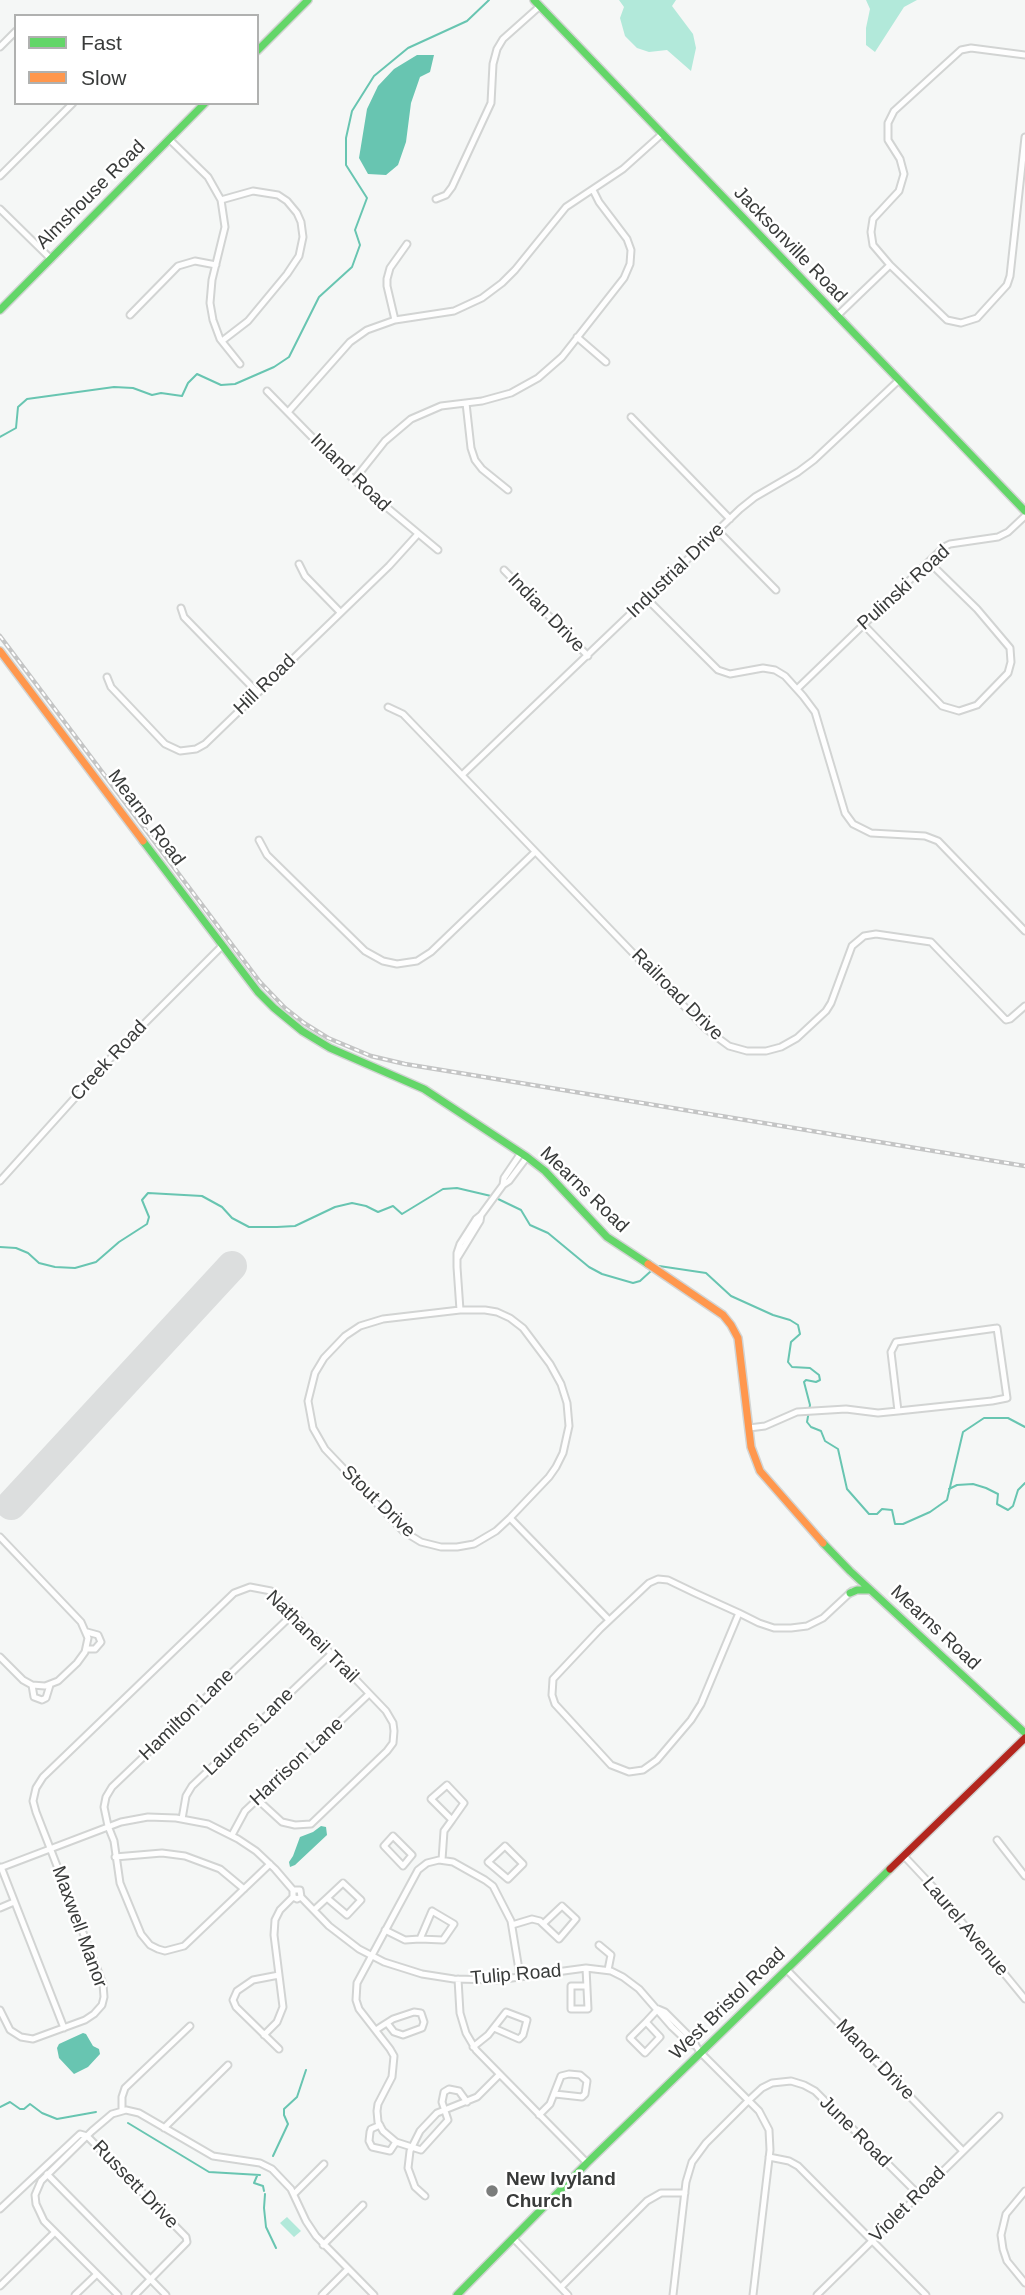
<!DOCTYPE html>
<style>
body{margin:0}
#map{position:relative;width:1025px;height:2295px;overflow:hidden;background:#f5f7f6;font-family:Helvetica,sans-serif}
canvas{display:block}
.legend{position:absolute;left:14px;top:14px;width:245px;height:91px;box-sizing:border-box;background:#fff;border:2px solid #b0b1b0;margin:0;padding:9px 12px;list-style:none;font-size:21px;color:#393b3a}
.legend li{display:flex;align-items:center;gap:14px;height:35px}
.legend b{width:35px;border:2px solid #b0b1b0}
</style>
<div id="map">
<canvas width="1025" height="2295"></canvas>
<ul class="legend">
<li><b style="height:9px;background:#63d668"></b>Fast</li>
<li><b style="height:9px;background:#ff974d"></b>Slow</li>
</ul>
</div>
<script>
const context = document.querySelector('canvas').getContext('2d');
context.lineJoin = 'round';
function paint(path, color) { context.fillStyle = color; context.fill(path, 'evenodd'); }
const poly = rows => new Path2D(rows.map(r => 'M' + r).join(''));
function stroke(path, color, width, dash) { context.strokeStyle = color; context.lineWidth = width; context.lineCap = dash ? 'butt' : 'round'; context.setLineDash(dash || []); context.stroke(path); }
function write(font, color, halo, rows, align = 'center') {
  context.font = font + ' Helvetica,sans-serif'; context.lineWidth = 5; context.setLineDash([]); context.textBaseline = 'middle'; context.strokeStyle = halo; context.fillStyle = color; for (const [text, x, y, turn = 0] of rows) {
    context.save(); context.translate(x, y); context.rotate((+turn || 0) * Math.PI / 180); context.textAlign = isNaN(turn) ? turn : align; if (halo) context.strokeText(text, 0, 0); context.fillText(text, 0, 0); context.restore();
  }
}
const green = poly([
 [619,0,676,0,672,6,693,34,696,48,691,71,667,50,649,52,637,48,625,36,620,18,624,7],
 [866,0,917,0,904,7,875,52,866,45,866,28,870,9],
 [287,2217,301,2231,294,2237,280,2223]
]);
const water = poly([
 [417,55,434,55,430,72,420,77,411,103,406,142,398,165,386,175,368,174,359,158,367,109,378,86,394,69],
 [321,1826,326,1827,327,1835,295,1865,290,1867,289,1862,293,1856,300,1837,313,1832],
 [83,2033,86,2034,93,2046,99,2049,100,2054,88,2067,74,2074,59,2058,57,2048,59,2044]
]);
const stream = poly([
 [0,437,16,428,18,407,27,399,114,387,133,388,152,395,161,393,182,396,188,383,197,374,221,385,235,384,274,367,289,357,319,297,352,267,360,245,355,230,367,198,346,165,346,138,352,111,374,76,408,48,467,21,489,0],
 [496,1198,521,1210,530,1225,548,1233,589,1267,602,1274,633,1283,640,1281,651,1271],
 [0,1247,16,1248,28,1253,39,1263,55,1267,75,1268,96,1262,119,1242,147,1224,149,1217,142,1200,148,1193,202,1196,222,1207,232,1218,249,1227,277,1227,295,1226,335,1207,352,1203,366,1206,378,1212,393,1206,402,1214,443,1189,457,1188,491,1196],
 [659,1266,706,1273,731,1296,773,1315,790,1320,798,1325,800,1334,791,1342,788,1362,792,1367,810,1368,819,1375,820,1380,816,1382,806,1380,804,1382,810,1405,807,1422,811,1427,821,1431,825,1441,838,1449,847,1489,869,1514,877,1514,882,1509,892,1510,895,1524,903,1524,930,1512,947,1500,963,1432,984,1418,1008,1418,1025,1427],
 [949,1489,957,1485,973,1484,986,1488,998,1494,997,1504,1008,1510,1013,1506,1018,1490,1025,1483],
 [0,2107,10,2102,20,2109,24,2109,30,2104,42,2113,57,2119,96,2112],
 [128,2123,209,2172,260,2175],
 [273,2156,288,2124,284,2115,284,2109,297,2097,306,2070],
 [257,2176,254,2183,263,2186,264,2191],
 [265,2194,264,2208,266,2227,276,2248]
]);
const runway = poly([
 [11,1505,232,1266]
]);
const street = poly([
 [0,47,16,31],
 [1025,55,971,48,961,50,894,111,888,123,888,140,900,159,904,174,899,191,873,219,871,232,873,245,890,265,947,320,961,323,977,318,1007,285,1010,276,1025,137],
 [169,139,208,177,221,200,225,227,212,280,210,303,213,320,220,339,240,364],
 [0,176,73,103],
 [436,199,446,195,452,187,491,103,493,64,497,49,503,39,540,6],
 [221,200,253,191,278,195,287,201,297,213,301,222,303,237,299,256,287,274,248,321,222,341],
 [0,209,51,259],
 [130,315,178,266,195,261,216,265],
 [837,316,890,265],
 [395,320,387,286,387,279,390,268,407,244],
 [577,337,606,362],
 [267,391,354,480,438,550],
 [466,403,471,448,475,460,482,469,508,490],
 [288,412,350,342,367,330,395,320,454,311,482,298,502,283,515,270,566,207,623,169,662,134],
 [631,417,730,519],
 [354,480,385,441,411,419,441,406,482,401,511,393,538,378,562,357,624,278,630,264,631,250,627,239,599,202,593,190],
 [718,531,776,590],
 [299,564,305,576,340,612],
 [504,570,588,656],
 [647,599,718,670,730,674,763,668,775,670,785,676,803,696,815,712,845,813,853,824,871,833,925,836,938,841,1025,931],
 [181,608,184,617,257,692],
 [863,624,942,706,959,711,977,705,1008,673,1011,662,1010,648,977,609,929,562],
 [107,677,111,687,165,744,180,751,196,749,205,744,389,566,418,534],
 [797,689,944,547,950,544,998,537,1008,532,1025,516],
 [388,707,403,714,706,1029,729,1046,747,1051,766,1051,781,1047,797,1038,826,1011,831,1003,852,946,864,936,876,934,931,942,1006,1020,1010,1019,1025,1006],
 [462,775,740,509,755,497,798,472,814,460,899,380],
 [259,840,267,855,365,951,383,961,397,964,417,961,431,952,535,852],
 [0,1181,117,1051,222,946],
 [503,1185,504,1178,521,1153],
 [458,1257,480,1221,481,1215],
 [460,1310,485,1310,497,1312,510,1318,523,1328,550,1364,561,1384,567,1403,569,1426,563,1453,556,1467,549,1477,510,1518,496,1531,474,1544,457,1547,441,1547,421,1542,403,1531,325,1449,313,1428,308,1401,315,1373,324,1358,345,1336,360,1326,383,1319,460,1310],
 [460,1310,457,1267,457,1253,460,1244,476,1219,481,1215,503,1185,509,1181,527,1157],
 [997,1328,1007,1398,992,1401,898,1411,891,1352,896,1342,997,1328],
 [749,1428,765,1426,797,1412,846,1409,878,1413,898,1411],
 [510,1518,609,1620],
 [0,1537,81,1622,88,1638,85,1652,77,1663,58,1681,45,1686,32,1685,23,1680,0,1657],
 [739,1613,701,1704,691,1720,657,1760,643,1770,629,1772,611,1765,555,1704,552,1695,553,1679,600,1629,649,1583,658,1579,668,1580,695,1593,739,1613,759,1623,774,1628,791,1628,807,1626,823,1618,852,1591],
 [86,1649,95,1649,101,1642,98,1635,87,1632],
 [32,1685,34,1697,42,1700,46,1698,50,1685],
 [447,1785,464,1803,452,1820,431,1799,447,1785],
 [182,1819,186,1796,192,1786,331,1654],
 [232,1835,245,1811,369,1694],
 [393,1836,412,1855,403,1866,384,1846,393,1836],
 [997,1840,1025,1876],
 [505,1846,523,1864,508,1879,488,1862,505,1846],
 [904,1856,934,1888,1025,1999],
 [115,1857,162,1853,185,1856,220,1869,244,1889],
 [442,1860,444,1831,452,1820],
 [270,1864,184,1946,165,1951,158,1949,150,1945,141,1934,120,1883,114,1841,108,1826,104,1807,106,1797,112,1787,293,1614],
 [1,1867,64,2028],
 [0,1868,121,1822,148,1817,176,1818,208,1824,238,1839,256,1851,275,1869,293,1890,293,1897,297,1899,301,1897,300,1890,293,1890],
 [343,1883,361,1900,347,1915,327,1898,343,1883],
 [301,1897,329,1926,359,1949,384,1962,422,1974,454,1979,497,1980,586,1968,611,1971,623,1977,639,1989,672,2027,689,2043,694,2045],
 [562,1906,576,1919,559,1939,543,1924,562,1906],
 [0,1908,14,1902],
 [314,1910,327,1898],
 [432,1911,454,1924,443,1940,420,1939,432,1911],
 [512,1925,532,1919,540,1921,543,1924],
 [385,1930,405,1940,420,1939],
 [599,1945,611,1955,608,1970],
 [586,1968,588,2009,571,2009,571,1986,586,1986],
 [787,1970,963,2151],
 [458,1979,460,2013,466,2033,476,2050,587,2163],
 [658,2009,665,2012,691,2038,700,2052,759,2111,769,2130,770,2150,753,2295],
 [0,2010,10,2030,21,2037,33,2039,85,2020,94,2014,102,2005,104,1997,103,1984,36,1812,33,1801,36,1788,43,1777,234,1593,250,1587,271,1591,386,1711,393,1723,394,1731,393,1743,387,1751,311,1824,295,1825,282,1822,258,1800],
 [646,2022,660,2037,645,2053,630,2038,646,2022],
 [646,2022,658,2009],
 [376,2030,382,2026,393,2019,414,2012,421,2013,424,2022,422,2028,403,2035,394,2032,387,2023],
 [264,2035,277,2022,283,2007,274,1935,275,1920,280,1910,293,1897],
 [473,2047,488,2035,506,2012,527,2020,523,2035,519,2039,494,2028],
 [279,2049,236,2007,233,2000,237,1991,253,1980,279,1975],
 [467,2102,459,2091,449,2089,444,2092,442,2102,448,2120,421,2150,396,2142,383,2131,378,2122,377,2111,378,2104,392,2077,394,2056,390,2049,359,2009,356,2000,357,1983,418,1870,427,1863,439,1860,453,1862,485,1880,493,1886,511,1921,520,1976],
 [122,2111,122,2097,125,2088,190,2026],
 [539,2115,550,2104,561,2076,569,2074,580,2075,587,2081,585,2094,582,2097,555,2094],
 [380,2125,371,2129,370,2132,369,2141,372,2147,390,2151,396,2142],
 [164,2128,228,2065],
 [87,2136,186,2237,187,2242,135,2295],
 [769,2157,789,2161,798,2166,926,2295],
 [47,2174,166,2295],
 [1025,2191,1006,2214,1001,2235,1003,2249,1007,2261,1025,2283],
 [294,2194,324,2164],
 [425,2196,415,2187,408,2168,410,2151,420,2131,437,2113,477,2097,499,2075],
 [0,2209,80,2134,87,2136],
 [514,2239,568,2295],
 [323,2245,363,2205],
 [0,2286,55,2232],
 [561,2287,647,2201,661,2193,685,2193],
 [75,2295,97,2274],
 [118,2295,44,2221,36,2204,35,2195,41,2181,92,2131,112,2114,126,2110,139,2113,213,2156,260,2163,272,2169,291,2189,306,2221,316,2236,374,2295],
 [322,2295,348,2269],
 [673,2295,686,2182,692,2162,706,2143,749,2100,762,2088,772,2083,791,2081,804,2085,815,2091,919,2195],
 [817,2295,999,2116]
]);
const fast = poly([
 [534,0,1025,511],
 [257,51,308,0],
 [0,310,205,103],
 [143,841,258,992,274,1008,302,1031,330,1048,424,1089,527,1157,545,1171,607,1237,648,1264],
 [823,1543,850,1571,1025,1733],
 [850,1593,857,1590,870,1590],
 [457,2295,587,2163,890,1869]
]);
const slow = poly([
 [0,651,143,841],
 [648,1264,723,1315,731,1325,738,1338,751,1447,760,1471,823,1543]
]);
const jam = poly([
 [890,1869,1025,1738]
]);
const rail = poly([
 [0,636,260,982,285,1008,304,1023,328,1038,371,1056,405,1064,1025,1166]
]);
const markers = [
 [492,2191,7,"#7b7d7c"]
];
const streetNames = [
 ["Almshouse Road",91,195,-45],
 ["Jacksonville Road",790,245,46],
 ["Inland Road",350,473,44],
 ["Industrial Drive",676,571,-44],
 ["Pulinski Road",904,588,-42],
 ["Indian Drive",546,613,46],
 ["Hill Road",265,685,-44],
 ["Mearns Road",146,818,53],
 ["Railroad Drive",677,995,45],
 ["Creek Road",109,1061,-47],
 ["Mearns Road",584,1190,44],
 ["Stout Drive",378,1502,44],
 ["Mearns Road",935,1628,43],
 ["Nathaneil Trail",312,1637,45],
 ["Hamilton Lane",187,1715,-44],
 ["Laurens Lane",249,1732,-44],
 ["Harrison Lane",297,1762,-43],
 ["Maxwell Manor",79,1927,70],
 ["Laurel Avenue",965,1927,50],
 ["Tulip Road",516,1975,-5],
 ["West Bristol Road",728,2004,-44],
 ["Manor Drive",875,2060,46],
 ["June Road",855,2132,45],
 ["Russett Drive",135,2185,46],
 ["Violet Road",908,2205,-45]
];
const poiNames = [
 ["New Ivyland",506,2180],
 ["Church",506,2202]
];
paint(green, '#b2e9da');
paint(water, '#68c5b1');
stroke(stream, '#68c5b1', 2);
stroke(runway, '#dcdede', 30);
stroke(street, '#d2d4d3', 9);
stroke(fast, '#d2d4d3', 10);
stroke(slow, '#d2d4d3', 10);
stroke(jam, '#d2d4d3', 10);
stroke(street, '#fefefe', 5);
stroke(fast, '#63d668', 7);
stroke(slow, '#ff974d', 7);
stroke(jam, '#b3261e', 7);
stroke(rail, '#c4c5c5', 4.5);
stroke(rail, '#fff', 2, [5]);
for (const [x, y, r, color] of markers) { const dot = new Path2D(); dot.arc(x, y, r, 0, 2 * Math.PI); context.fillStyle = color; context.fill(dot); stroke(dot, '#fff', 2.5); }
write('19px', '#393b3a', '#fff', streetNames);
write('bold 19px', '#393b3a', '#fff', poiNames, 'left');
</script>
